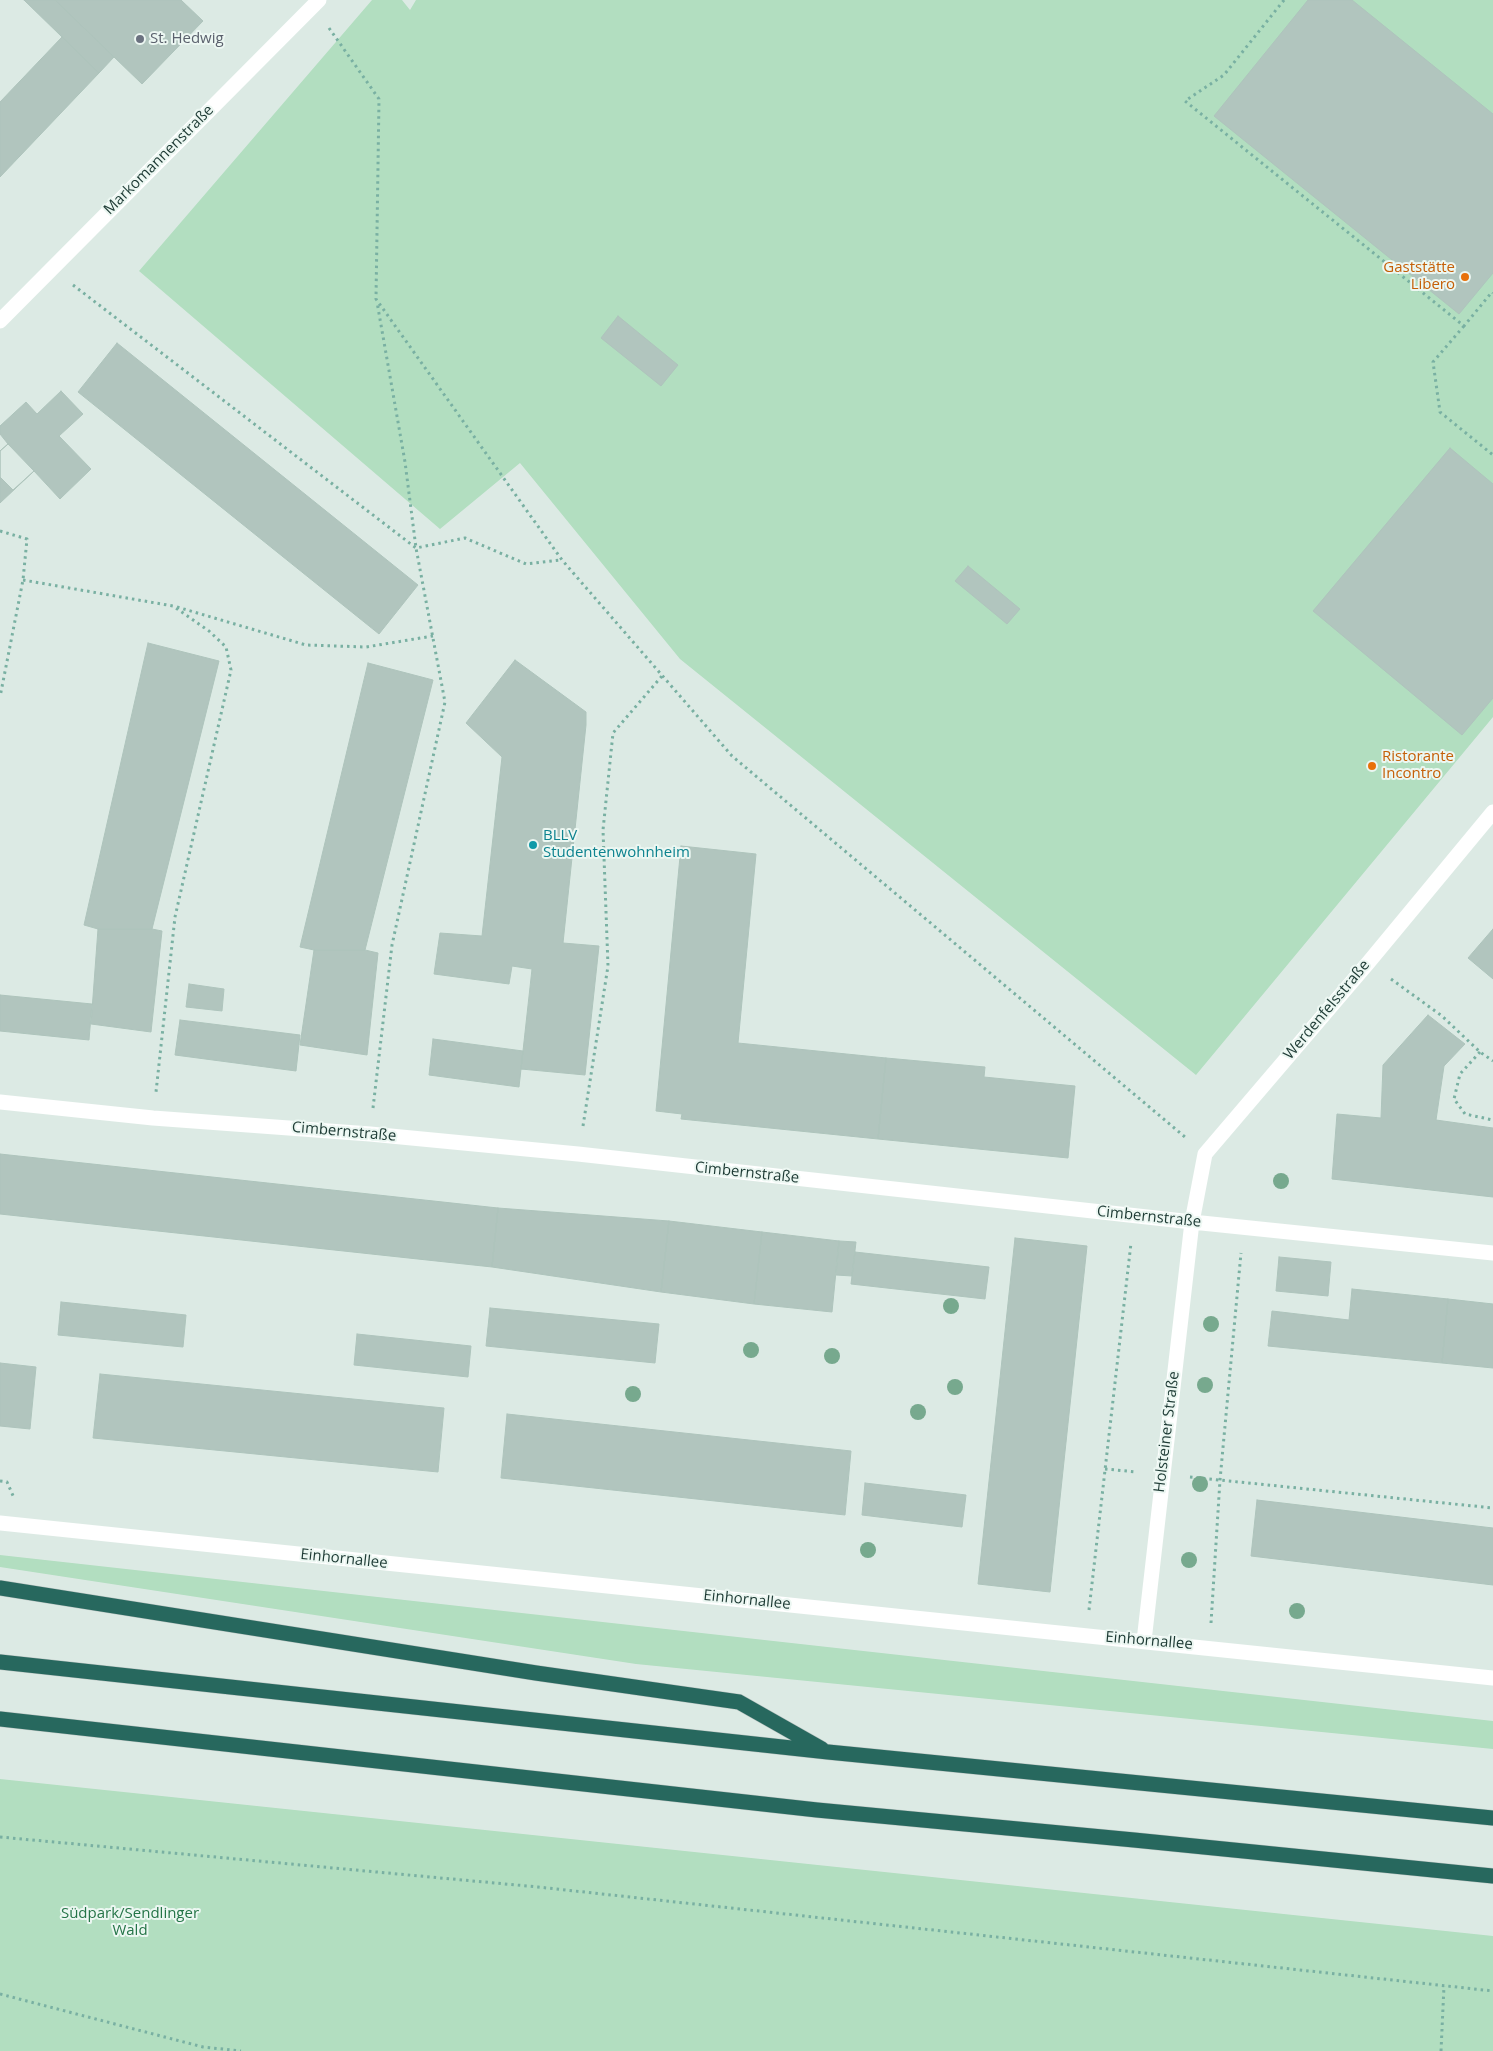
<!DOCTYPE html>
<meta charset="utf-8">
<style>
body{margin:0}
canvas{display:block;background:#dceae4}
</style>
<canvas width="1493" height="2051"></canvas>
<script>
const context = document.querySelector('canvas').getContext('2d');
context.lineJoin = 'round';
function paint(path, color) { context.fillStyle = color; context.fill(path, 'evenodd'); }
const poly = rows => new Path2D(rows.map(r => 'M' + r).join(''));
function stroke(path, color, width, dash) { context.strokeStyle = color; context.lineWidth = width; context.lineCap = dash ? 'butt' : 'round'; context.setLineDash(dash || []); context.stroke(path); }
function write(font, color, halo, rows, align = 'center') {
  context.font = font + ' "Open Sans",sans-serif'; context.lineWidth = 4; context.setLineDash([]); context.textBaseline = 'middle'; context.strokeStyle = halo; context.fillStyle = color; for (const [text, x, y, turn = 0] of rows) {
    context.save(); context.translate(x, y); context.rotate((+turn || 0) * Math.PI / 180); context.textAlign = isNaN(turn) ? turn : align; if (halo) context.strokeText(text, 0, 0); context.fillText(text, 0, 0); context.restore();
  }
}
const green = poly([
 [372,0,402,0,410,10,416,0,1493,0,1493,717,1196,1075,680,659,520,463,440,529,139,271],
 [0,1555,1493,1721,1493,1749,636,1664,0,1567],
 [0,1779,1493,1936,1493,2051,0,2051]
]);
const building = poly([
 [24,0,55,0,114,57,99,73,24,0],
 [55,0,181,0,203,21,142,84,55,0],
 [1308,0,1352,0,1493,114,1493,273,1459,314,1214,116,1308,0],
 [62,37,99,73,0,177,0,102,62,37],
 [618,316,678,365,661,386,601,338,618,316],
 [117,343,418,585,379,634,78,392,117,343],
 [61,391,83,414,59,436,91,469,60,499,34,471,0,503,0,451,8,444,0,434,0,426,26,402,37,414,61,391],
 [8,444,34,471,13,490,0,477,0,451,8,444],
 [1450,448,1493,484,1493,698,1462,735,1313,611,1450,448],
 [968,566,1020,609,1007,624,955,581,968,566],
 [148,643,219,661,152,929,98,929,84,925,148,643],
 [515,660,586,712,586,725,563,943,599,946,585,1075,521,1069,532,969,512,966,509,984,434,974,440,933,482,936,502,757,466,723,515,660],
 [368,663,433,680,365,950,314,950,300,947,368,663],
 [681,846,756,854,738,1043,886,1058,878,1139,681,1119,682,1114,656,1111,681,846],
 [98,929,152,929,162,931,151,1032,91,1024,98,929],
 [1493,929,1493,979,1468,958,1493,929],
 [314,950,365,950,378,953,367,1055,300,1045,314,950],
 [189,984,224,989,222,1011,186,1007,189,984],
 [0,995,92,1004,89,1040,0,1031,0,995],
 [1428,1015,1465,1044,1444,1066,1436,1120,1493,1128,1493,1197,1332,1179,1337,1114,1381,1118,1383,1065,1428,1015],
 [180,1020,300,1035,296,1071,175,1055,180,1020],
 [433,1039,523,1051,519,1087,429,1075,433,1039],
 [886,1058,985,1067,984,1077,1075,1086,1068,1158,878,1139,886,1058],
 [0,1154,498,1208,492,1267,0,1214,0,1154],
 [498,1208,669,1221,661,1292,492,1267,498,1208],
 [669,1221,762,1232,754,1304,661,1292,669,1221],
 [762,1232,839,1241,832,1312,754,1304,762,1232],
 [1015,1238,1087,1246,1050,1592,978,1584,1015,1238],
 [839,1241,856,1242,852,1276,836,1275,839,1241],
 [855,1252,989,1267,985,1299,851,1284,855,1252],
 [1279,1257,1331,1262,1328,1296,1276,1291,1279,1257],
 [1352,1289,1448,1299,1442,1363,1268,1346,1272,1311,1349,1320,1352,1289],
 [1448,1299,1493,1304,1493,1368,1442,1363,1448,1299],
 [61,1302,186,1315,183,1347,58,1335,61,1302],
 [490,1308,659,1324,655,1363,486,1346,490,1308],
 [357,1334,471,1346,468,1377,354,1365,357,1334],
 [0,1363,36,1367,30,1429,0,1426,0,1363],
 [100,1374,444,1408,438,1472,93,1438,100,1374],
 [507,1414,851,1451,845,1515,501,1478,507,1414],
 [865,1483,966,1495,962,1527,862,1515,865,1483],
 [1257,1500,1493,1528,1493,1585,1251,1556,1257,1500]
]);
const path = poly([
 [1284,0,1224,75,1185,101,1464,326,1492,292,1493,293],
 [329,28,379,99,376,299,562,560,732,756,1185,1137],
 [73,285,416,548,465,538,526,564,561,560],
 [1464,326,1433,362,1440,412,1493,455],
 [0,531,27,539,23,580,0,697],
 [23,580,173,606,209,631,226,647,231,670,175,917,156,1092],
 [177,607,306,645,366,647,433,636],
 [1391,979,1442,1016,1480,1052,1493,1061],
 [1480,1052,1460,1074,1454,1099,1465,1114,1493,1120],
 [373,1108,392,945,445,702,416,548,405,462,377,302],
 [583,1126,608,966,603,830,613,733,662,676],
 [1105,1469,1137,1472],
 [1190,1477,1493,1508],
 [0,1481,7,1482,14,1498],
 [1089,1610,1131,1243],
 [1211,1623,1220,1480,1241,1253],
 [0,1837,538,1887,1493,1991],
 [0,1994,203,2047,241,2051],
 [1441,2051,1444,1986]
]);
const minor = poly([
 [0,321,319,0],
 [0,1102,153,1118,370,1134,578,1154,1192,1222,1493,1253],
 [0,1523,1493,1678],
 [1144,1641,1192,1222,1205,1154,1368,963,1493,812]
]);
const highway = poly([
 [0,1588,536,1673,739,1702,822,1749],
 [0,1662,828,1752,1493,1818],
 [0,1719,817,1810,1134,1840,1493,1876]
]);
const trees = [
 [1281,1181],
 [951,1306],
 [1211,1324],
 [751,1350],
 [832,1356],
 [1205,1385],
 [955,1387],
 [633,1394],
 [918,1412],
 [1200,1484],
 [868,1550],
 [1189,1560],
 [1297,1611]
];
const markers = [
 [140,39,5,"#6b7280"],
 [1465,277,5,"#e8710a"],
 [1372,766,5,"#e8710a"],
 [533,845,5,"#0f9aa8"]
];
const worshipNames = [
 ["St. Hedwig",150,39]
];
const streetNames = [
 ["Markomannenstraße",159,160,-45],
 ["Werdenfelsstraße",1327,1010,-50],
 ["Cimbernstraße",344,1132,5],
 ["Cimbernstraße",747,1173,6],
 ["Cimbernstraße",1149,1217,6],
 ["Holsteiner Straße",1167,1432,-83],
 ["Einhornallee",344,1559,6],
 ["Einhornallee",747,1600,6],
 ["Einhornallee",1149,1641,5]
];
const foodNames = [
 ["Gaststätte",1455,268],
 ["Libero",1455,285],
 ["Ristorante",1382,757,"left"],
 ["Incontro",1382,774,"left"]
];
const cultureNames = [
 ["BLLV",543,836],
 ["Studentenwohnheim",543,853]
];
const parkNames = [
 ["Südpark/Sendlinger",130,1914],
 ["Wald",130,1931]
];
paint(green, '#b2dec0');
paint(building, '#b1c5be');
stroke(building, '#aec4bc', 1);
stroke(highway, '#bbc4c2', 16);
stroke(path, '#79b0a2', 3, [2.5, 4]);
stroke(minor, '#fff', 15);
stroke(highway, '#27685e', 15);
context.fillStyle = '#77a98e';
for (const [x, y] of trees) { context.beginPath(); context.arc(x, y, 8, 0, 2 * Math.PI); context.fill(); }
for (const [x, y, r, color] of markers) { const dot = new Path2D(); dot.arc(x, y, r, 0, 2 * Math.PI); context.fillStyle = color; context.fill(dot); stroke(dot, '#ecf7f2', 2); }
write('15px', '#5b616d', '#ecf7f2', worshipNames, 'left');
write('15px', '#1d3a34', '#ecf7f2', streetNames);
write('15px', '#c56008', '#ecf7f2', foodNames, 'right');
write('15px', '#0d838f', '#ecf7f2', cultureNames, 'left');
write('15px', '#247447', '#ecf7f2', parkNames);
</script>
